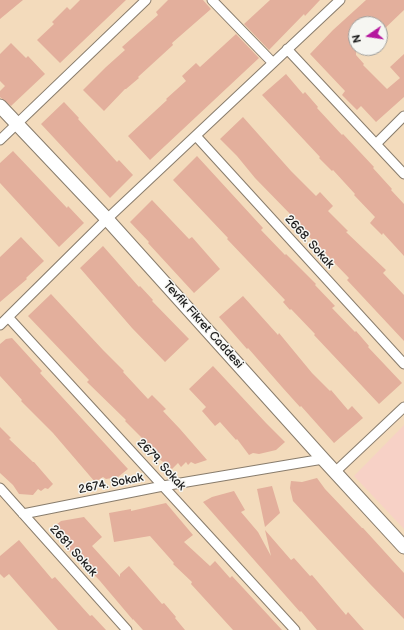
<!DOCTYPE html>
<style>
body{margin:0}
#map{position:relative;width:404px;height:630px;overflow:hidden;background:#f3dbbc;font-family:"Balsamiq Sans",sans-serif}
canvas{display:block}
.north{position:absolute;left:348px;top:16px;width:40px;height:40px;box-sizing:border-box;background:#f6f6f2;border:1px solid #9f9f9c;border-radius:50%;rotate:257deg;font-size:11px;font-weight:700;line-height:16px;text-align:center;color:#1c1c1c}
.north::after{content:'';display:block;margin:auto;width:14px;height:18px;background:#b5179e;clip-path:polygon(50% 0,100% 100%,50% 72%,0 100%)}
</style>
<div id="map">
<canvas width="404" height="630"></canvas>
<div class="north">N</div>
</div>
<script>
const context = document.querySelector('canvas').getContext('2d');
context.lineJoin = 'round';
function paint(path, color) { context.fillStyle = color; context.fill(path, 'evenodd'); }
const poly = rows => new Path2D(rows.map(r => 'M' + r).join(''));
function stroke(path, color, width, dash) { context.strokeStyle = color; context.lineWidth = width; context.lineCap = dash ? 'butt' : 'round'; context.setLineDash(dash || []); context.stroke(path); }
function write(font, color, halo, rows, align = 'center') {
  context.font = font + ' "Balsamiq Sans",sans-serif'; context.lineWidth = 3; context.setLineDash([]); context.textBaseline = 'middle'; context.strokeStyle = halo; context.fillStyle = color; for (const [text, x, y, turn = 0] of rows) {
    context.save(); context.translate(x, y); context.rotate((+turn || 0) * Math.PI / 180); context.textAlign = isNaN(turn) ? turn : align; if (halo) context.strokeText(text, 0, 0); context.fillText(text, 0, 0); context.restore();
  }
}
const built = poly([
 [404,425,404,529,354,476]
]);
const building = poly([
 [0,0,23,0,0,19],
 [80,0,126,0,60,63,37,40,54,24,52,22,67,7,70,10],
 [168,0,203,0,211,9,172,43,173,45,138,77,139,78,126,89,125,89,104,111,83,90,106,67,125,50,122,47,158,15,156,12],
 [270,0,320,0,305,16,304,14,269,50,244,24],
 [366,0,404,0,404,10,380,33,380,24,356,24,356,55,364,64,363,65,387,89,400,78,390,67,404,54,404,97,376,122,361,106,357,110,342,95,345,91,310,54,333,30],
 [236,34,259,58,150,160,128,136,167,100,166,99,186,81,182,76,196,63,200,67],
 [11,43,26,58,28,56,45,74,11,106,0,97,0,91,5,86,0,81,0,54],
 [286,74,303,94,305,92,318,107,317,108,342,135,343,134,374,167,373,168,392,189,391,190,404,204,404,256,383,233,382,235,370,223,375,217,354,195,355,194,333,170,332,171,319,158,320,157,262,95],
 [64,102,79,118,78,119,117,162,119,160,133,175,110,198,41,124],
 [243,117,291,171,316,196,320,192,333,206,328,211,348,231,346,232,386,270,383,273,404,295,404,341,347,280,349,278,292,219,294,218,255,178,237,156,220,139],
 [13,151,67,208,68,206,84,223,59,247,0,183,0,163],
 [197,156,263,228,261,230,285,255,286,254,316,284,315,285,335,306,332,308,355,332,356,331,369,346,368,347,402,383,379,404,314,335,315,334,291,309,290,310,283,302,285,300,227,239,228,238,173,180],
 [152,200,189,239,192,237,220,269,194,293,148,243,149,242,130,222],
 [21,237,44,261,26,278,27,279,0,302,0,257],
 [103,246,139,287,140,286,153,300,152,301,189,339,165,362,132,328,80,268],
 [51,294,103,350,124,371,123,372,148,399,152,395,166,409,163,411,180,429,207,460,195,464,191,462,188,465,186,462,181,467,178,463,172,469,158,458,141,441,143,439,125,421,126,420,87,382,89,380,28,316],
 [243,296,278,335,279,333,312,373,330,391,331,390,348,410,352,406,363,418,334,443,301,406,300,407,282,387,248,348,247,349,219,317],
 [12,338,42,371,40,373,128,469,118,477,106,479,103,477,95,482,53,433,21,401,22,400,0,376,0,344,6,339],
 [213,366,266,423,285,442,276,450,259,454,253,453,249,455,237,439,236,440,220,422,215,426,202,411,206,407,189,389],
 [0,427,11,438,9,439,33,462,34,462,53,484,48,489,45,488,41,491,38,489,33,495,19,494,13,485,0,473],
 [317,478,325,489,362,528,363,528,404,573,404,619,370,584,293,501,290,488,291,481,302,482],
 [272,486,280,513,265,527,257,489],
 [234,491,245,510,241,512,258,532,271,556,265,530,291,560,294,558,310,576,312,575,346,615,348,612,364,630,317,630,301,611,300,612,203,502,212,497],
 [166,503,193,535,184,542,210,566,215,561,230,578,232,576,282,630,233,630,191,584,192,582,173,564,174,563,150,536,114,542,109,513,131,509,131,511],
 [84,517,102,537,92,546,120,577,120,574,129,566,162,604,164,603,176,617,175,618,185,630,143,630,133,619,133,620,100,581,78,558,76,559,51,529,61,521],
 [19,540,52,579,55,577,90,616,92,615,106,630,58,630,9,574,4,578,0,574,0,556]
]);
const street = poly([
 [212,0,273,63],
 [287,49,404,174],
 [196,136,404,364],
 [0,140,146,0],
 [376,144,404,116],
 [8,317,295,630],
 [0,325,107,219,340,0],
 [335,472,404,407],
 [0,488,127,630],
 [23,514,163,486,323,459]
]);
const secondary = poly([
 [0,106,107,219,323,459,404,547]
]);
const streetNames = [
 ["2668. Sokak",309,242,48],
 ["Tevfik Fikret Caddesi",203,325,48],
 ["2679. Sokak",161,465,47],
 ["2674. Sokak",111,484,-11],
 ["2681. Sokak",73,551,48]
];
paint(built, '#f7d1c6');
paint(building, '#e3af9c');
stroke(street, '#887c6c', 11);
stroke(secondary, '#887c6c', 15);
stroke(street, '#fff', 9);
stroke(secondary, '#fff', 13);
write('12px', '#1c1c1c', '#f6f6f2', streetNames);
</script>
